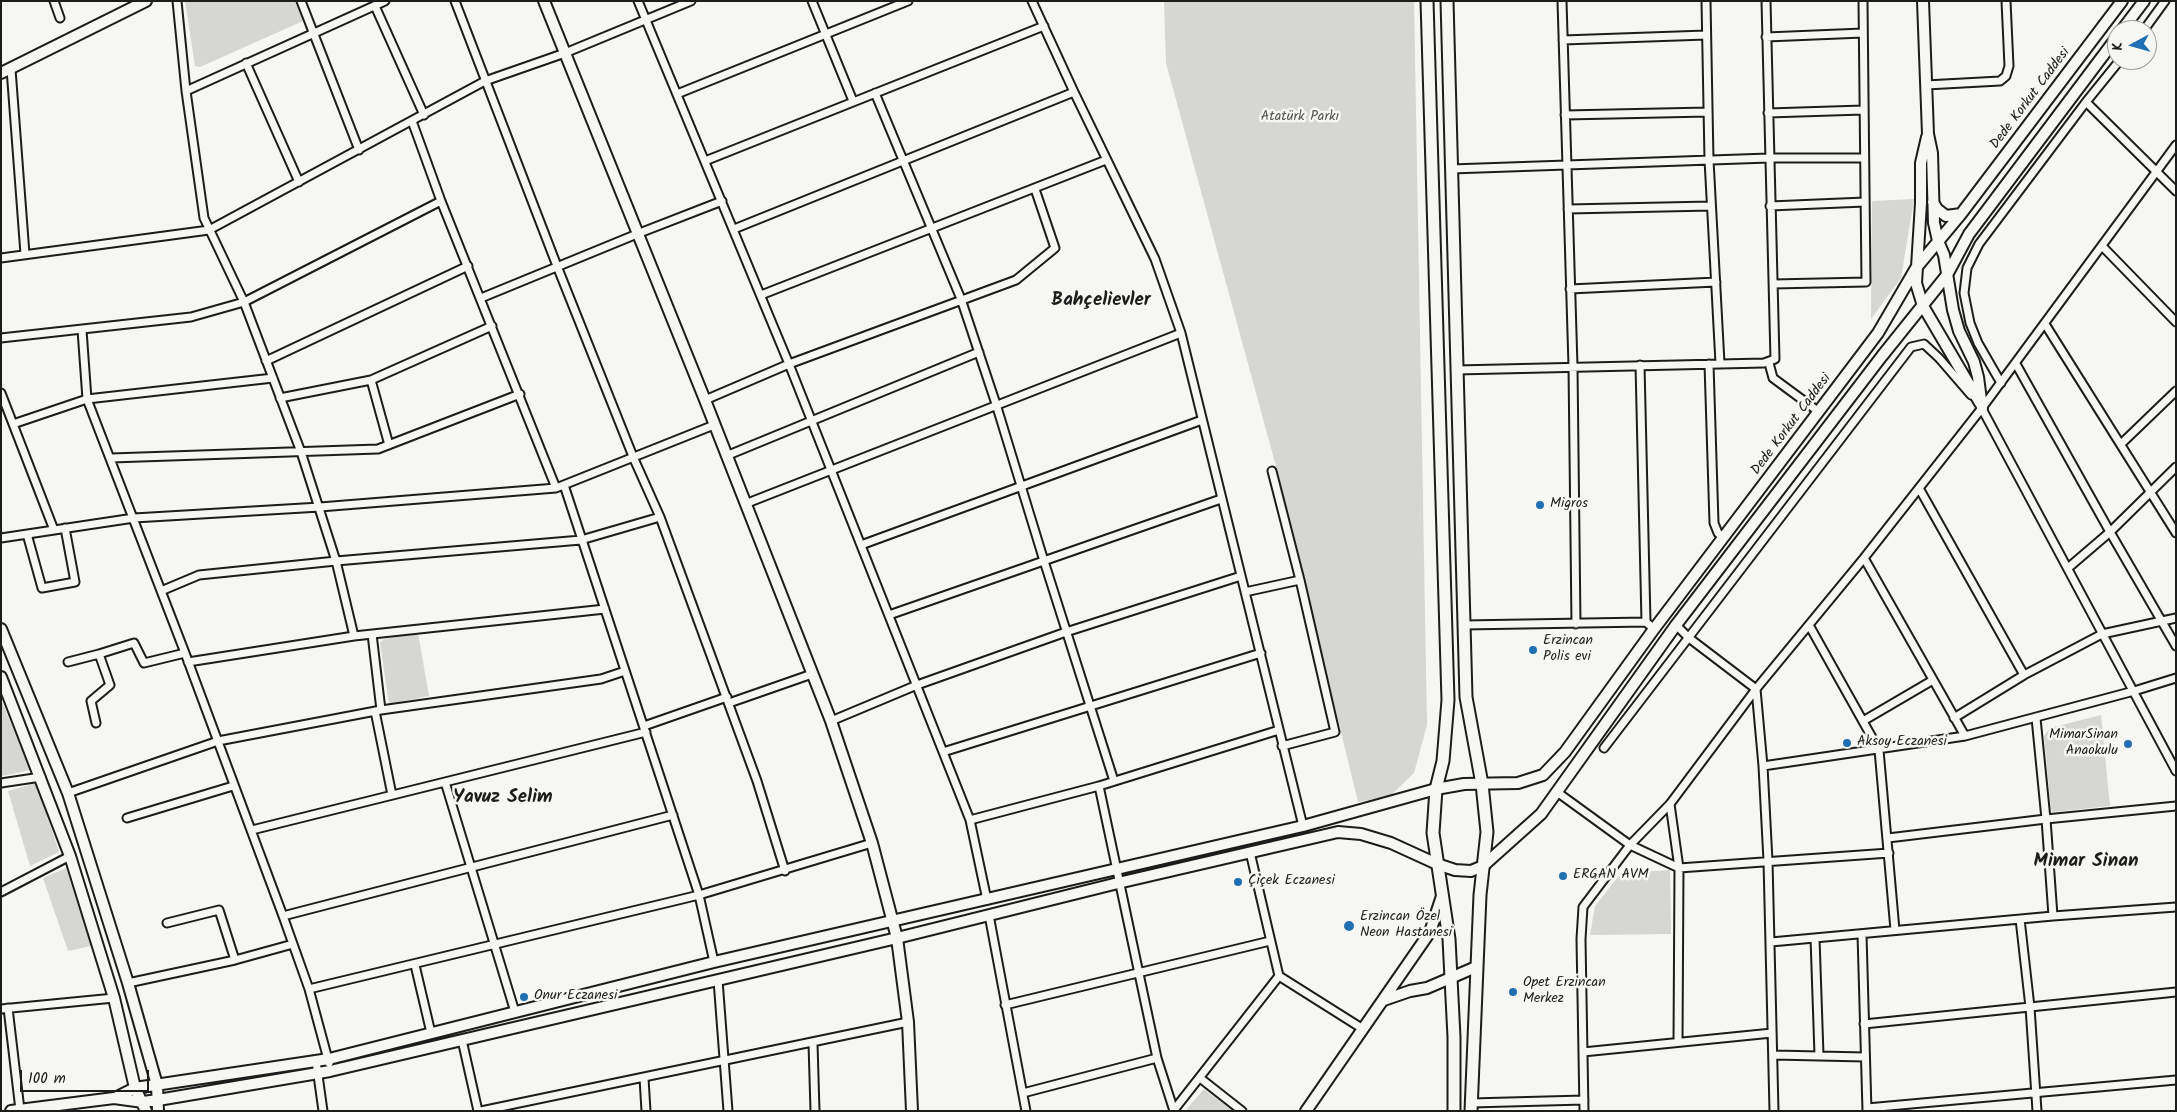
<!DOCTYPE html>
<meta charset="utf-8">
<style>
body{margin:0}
#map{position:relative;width:2177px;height:1112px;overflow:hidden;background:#f6f6f2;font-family:Kalam,sans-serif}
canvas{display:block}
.frame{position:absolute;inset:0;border:2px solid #1c1c1c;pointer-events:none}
.north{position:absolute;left:2107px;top:20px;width:50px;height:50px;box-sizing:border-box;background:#f6f6f2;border:1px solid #9f9f9c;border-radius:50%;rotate:264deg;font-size:14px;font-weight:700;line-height:20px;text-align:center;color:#1c1c1c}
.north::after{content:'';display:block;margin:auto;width:18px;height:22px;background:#1f6fb2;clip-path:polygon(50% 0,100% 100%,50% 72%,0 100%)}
.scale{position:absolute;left:20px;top:1070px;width:129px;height:22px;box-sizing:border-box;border:2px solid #1c1c1c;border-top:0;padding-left:6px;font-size:15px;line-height:18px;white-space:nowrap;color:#1c1c1c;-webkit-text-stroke:4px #f6f6f2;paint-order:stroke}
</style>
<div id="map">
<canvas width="2177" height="1112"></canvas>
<div class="frame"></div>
<div class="north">K</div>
<div class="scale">100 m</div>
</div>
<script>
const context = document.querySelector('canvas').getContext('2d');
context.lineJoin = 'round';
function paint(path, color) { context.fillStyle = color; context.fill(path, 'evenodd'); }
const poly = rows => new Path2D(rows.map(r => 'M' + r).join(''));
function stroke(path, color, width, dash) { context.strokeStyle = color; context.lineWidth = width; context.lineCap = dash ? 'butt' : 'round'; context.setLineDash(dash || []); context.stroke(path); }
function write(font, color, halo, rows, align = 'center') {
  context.font = font + ' Kalam,sans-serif'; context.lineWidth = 5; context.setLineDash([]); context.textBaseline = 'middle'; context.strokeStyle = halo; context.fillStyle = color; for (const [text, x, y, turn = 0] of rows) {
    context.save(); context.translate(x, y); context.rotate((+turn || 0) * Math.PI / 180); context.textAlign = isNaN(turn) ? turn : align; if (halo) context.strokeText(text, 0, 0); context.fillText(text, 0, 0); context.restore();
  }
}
const green = poly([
 [185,1,295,1,303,21,200,67,195,66],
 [1164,1,1414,1,1427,725,1414,773,1390,796,1358,802,1277,470,1166,63],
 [1914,199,1901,278,1871,319,1872,201],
 [418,633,429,696,389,704,380,643,384,639],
 [1,699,30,770,3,776,1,773],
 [2101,715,2110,806,2053,812,2051,810,2044,736,2050,728],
 [36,783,59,852,30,866,8,791],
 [66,868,91,946,68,951,43,878],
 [1670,870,1671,934,1590,935,1595,906,1621,873],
 [1204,1089,1233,1111,1185,1111]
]);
const street = poly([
 [54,1,60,18],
 [177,1,186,91,204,218,244,302,301,452,336,561,354,636],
 [301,1,359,150],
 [455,1,557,266,634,459,660,517,757,781,785,871],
 [638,1,789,364,970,820,987,900],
 [812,1,853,101],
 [1032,1,1074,92,1155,259,1181,333,1303,826],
 [1562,1,1573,366,1576,624],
 [1706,1,1709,160,1720,363],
 [375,6,424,115],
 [2144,30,2165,1],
 [1766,37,1863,33],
 [1563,40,1706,35],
 [246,63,299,182],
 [11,69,25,254],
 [1926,85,2000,81,2006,76,2009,66,2006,1],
 [186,91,385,1],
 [875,93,961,299,996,404,1044,561,1114,781],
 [677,94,908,1],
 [2086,102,2176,191],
 [1768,113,1863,110],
 [1565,115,1708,112],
 [412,121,441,201,556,488],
 [705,161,1044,26],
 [1451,169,1769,158,1864,158],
 [1770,206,1865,202],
 [1568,209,1711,206],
 [734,229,1074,92],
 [2102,246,2176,322],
 [1,258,209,230,485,81,565,53,691,1],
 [1773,284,1866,282,1863,1],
 [1570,289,1716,282],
 [761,295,1106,160],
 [481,298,637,234,722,201],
 [2045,324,2176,533],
 [82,330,87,399,185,653,283,916,309,989,329,1063],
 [1,338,191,317,244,302,441,201],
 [266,361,468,266],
 [1769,363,1773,378,1819,412],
 [1709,364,1714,523,1718,533,1724,538],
 [2016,364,2110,532,2176,646],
 [1640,365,1646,622],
 [1456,370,1764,363,1775,359,1766,1],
 [371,380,389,445],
 [2001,383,1978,343,1970,323,1964,293,1967,268,1979,244,2086,102,2120,60],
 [1,393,54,530],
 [280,398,371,380,492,326],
 [705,400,789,364,1016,280,1055,248,1035,189],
 [1980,405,2176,771],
 [13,424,87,399,273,378],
 [2121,444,2176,391],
 [726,456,979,352],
 [111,458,378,449,520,394],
 [1272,471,1300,580,1335,732,1282,746],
 [564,485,699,895,714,962],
 [1919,488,2024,675],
 [745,504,1181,333],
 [27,534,42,588,75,582,65,528],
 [1,538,134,518,320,507,556,488,714,425],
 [861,545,1202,420],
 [1864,558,1965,736],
 [2068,568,2110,532,2176,467],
 [161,591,199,575,336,561,581,540,660,517],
 [1245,592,1300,580],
 [889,615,1221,499],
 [1463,625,1646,622,1654,629],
 [1676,625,1689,638,1756,689,1763,766,1768,861,1774,1111],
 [1809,625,1879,750,1895,930],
 [372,634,381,710],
 [68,662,99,654],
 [188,662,354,636,605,609],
 [729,703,812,674],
 [375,711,392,795],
 [1954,718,2024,675,2102,634,2176,618],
 [2036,718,2046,819,2053,916],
 [831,721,917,685,1066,632,1241,576],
 [1863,721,1933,680],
 [96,723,91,701,110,685,99,654,134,643,144,663,185,653],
 [644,726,727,697],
 [1604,748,1911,347,1924,344,1939,358,1971,395],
 [943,752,1261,653],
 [1763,766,1965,736,2134,691,2176,678],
 [445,782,515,1012],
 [1,783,41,777],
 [1099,786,1157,1058,1174,1111],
 [1557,792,1630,845,1679,868,1889,853],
 [68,793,218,741,381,710,601,679,625,671],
 [1670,804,1679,868,1678,1042],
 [127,818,233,786],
 [970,820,1099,786,1279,730],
 [252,830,646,732],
 [1888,838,2046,819,2176,806],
 [1250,852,1279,976,1363,1029],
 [1,892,70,856],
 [989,915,1026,1111],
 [283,916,673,815],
 [2020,919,2030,1007,2037,1111],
 [167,923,219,910,235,960],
 [1862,934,1867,1111],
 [1815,938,1819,1055],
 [1771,942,2053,916,2176,907],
 [415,965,431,1033],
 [718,980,728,1111],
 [128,983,235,960,293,944],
 [309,989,699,895,872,843],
 [1005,1005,1270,941],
 [8,1008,20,1110],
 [1,1009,114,998],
 [1864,1024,2176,992],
 [462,1040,478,1111],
 [813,1043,815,1111],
 [1583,1052,1772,1033],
 [1774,1055,1865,1057],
 [316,1061,323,1111],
 [644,1078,646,1111],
 [1200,1078,1242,1111],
 [1023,1093,1157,1058],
 [1471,1103,1584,1100],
 [1867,1108,2176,1080],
 [1174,1110,1279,976],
 [481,1111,908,1022],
 [1584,1111,1581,939,1583,907,1630,845,1670,804,1756,689,1864,558,1982,408,2176,145]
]);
const secondary = poly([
 [544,1,705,400,831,721,872,843,897,938,908,1022,912,1111],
 [1923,1,1928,134,1932,153,1934,223,1938,241,1944,255,1953,310,1959,331,1974,362,1978,377,1982,408],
 [2122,30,2144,1],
 [1,73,146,1],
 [1927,137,1921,163,1921,203,1916,283,1923,306,1980,403],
 [1933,202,1937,209,1946,216,1961,214],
 [1,629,68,793,128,983,157,1085,158,1111],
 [1,677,70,856,114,998,135,1088,146,1111],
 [1384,1000,1410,991,1427,988,1476,967],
 [115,1098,135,1088,329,1059,714,962,1303,826,1436,789,1464,784,1518,783,1543,775,1565,752,1654,629,1878,333,1916,268,1961,214,2122,1],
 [11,1111,114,1098,143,1102,158,1100,330,1071,897,938,1118,883,1338,832,1361,834,1391,843,1437,864,1455,870,1471,871,1483,866,1541,814,1676,625,1882,356,1947,275,1969,234,2117,37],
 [1306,1111,1430,932,1442,896]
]);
const primary = poly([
 [1427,1,1448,700,1443,761,1436,789,1433,833,1449,939,1454,1037,1454,1111],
 [1447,1,1466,697,1482,784,1487,832,1480,895,1471,1111]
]);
const markers = [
 [1540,505,5,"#1f6fb2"],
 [1533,650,5,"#1f6fb2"],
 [1847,743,5,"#1f6fb2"],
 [2128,744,5,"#1f6fb2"],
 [1563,876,5,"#1f6fb2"],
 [1238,882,5,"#1f6fb2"],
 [1349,926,6,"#1f6fb2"],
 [1513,992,5,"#1f6fb2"],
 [524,997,5,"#1f6fb2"]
];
const streetNames = [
 ["Dede Korkut Caddesi",2031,99,-53],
 ["Dede Korkut Caddesi",1792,425,-53]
];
const parkNames = [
 ["Atatürk Parkı",1300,118]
];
const poiNames = [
 ["Migros",1550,505],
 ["Erzincan",1543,642],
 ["Polis evi",1543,658],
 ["MimarSinan",2118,736,"right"],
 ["Anaokulu",2118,752,"right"],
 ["Aksoy Eczanesi",1857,743],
 ["ERGAN AVM",1573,876],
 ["Çiçek Eczanesi",1248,882],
 ["Erzincan Özel",1360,918],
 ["Neon Hastanesi",1360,934],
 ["Opet Erzincan",1523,984],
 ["Merkez",1523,1000],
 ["Onur Eczanesi",534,997]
];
const districtNames = [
 ["Bahçelievler",1101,302],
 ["Yavuz Selim",503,799],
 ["Mimar Sinan",2086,863]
];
paint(green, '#d6d6d2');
stroke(street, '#1c1c1c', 11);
stroke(secondary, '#1c1c1c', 14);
stroke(primary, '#1c1c1c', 15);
stroke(street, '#f6f6f2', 7);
stroke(secondary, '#f6f6f2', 10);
stroke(primary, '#f6f6f2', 11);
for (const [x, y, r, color] of markers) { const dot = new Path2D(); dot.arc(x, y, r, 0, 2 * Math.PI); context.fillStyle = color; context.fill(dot); stroke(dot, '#f6f6f2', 2); }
write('14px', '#1c1c1c', '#f6f6f2', streetNames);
write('14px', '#545453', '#f6f6f2', parkNames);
write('14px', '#1c1c1c', '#f6f6f2', poiNames, 'left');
write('bold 19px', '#1c1c1c', '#f6f6f2', districtNames);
</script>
